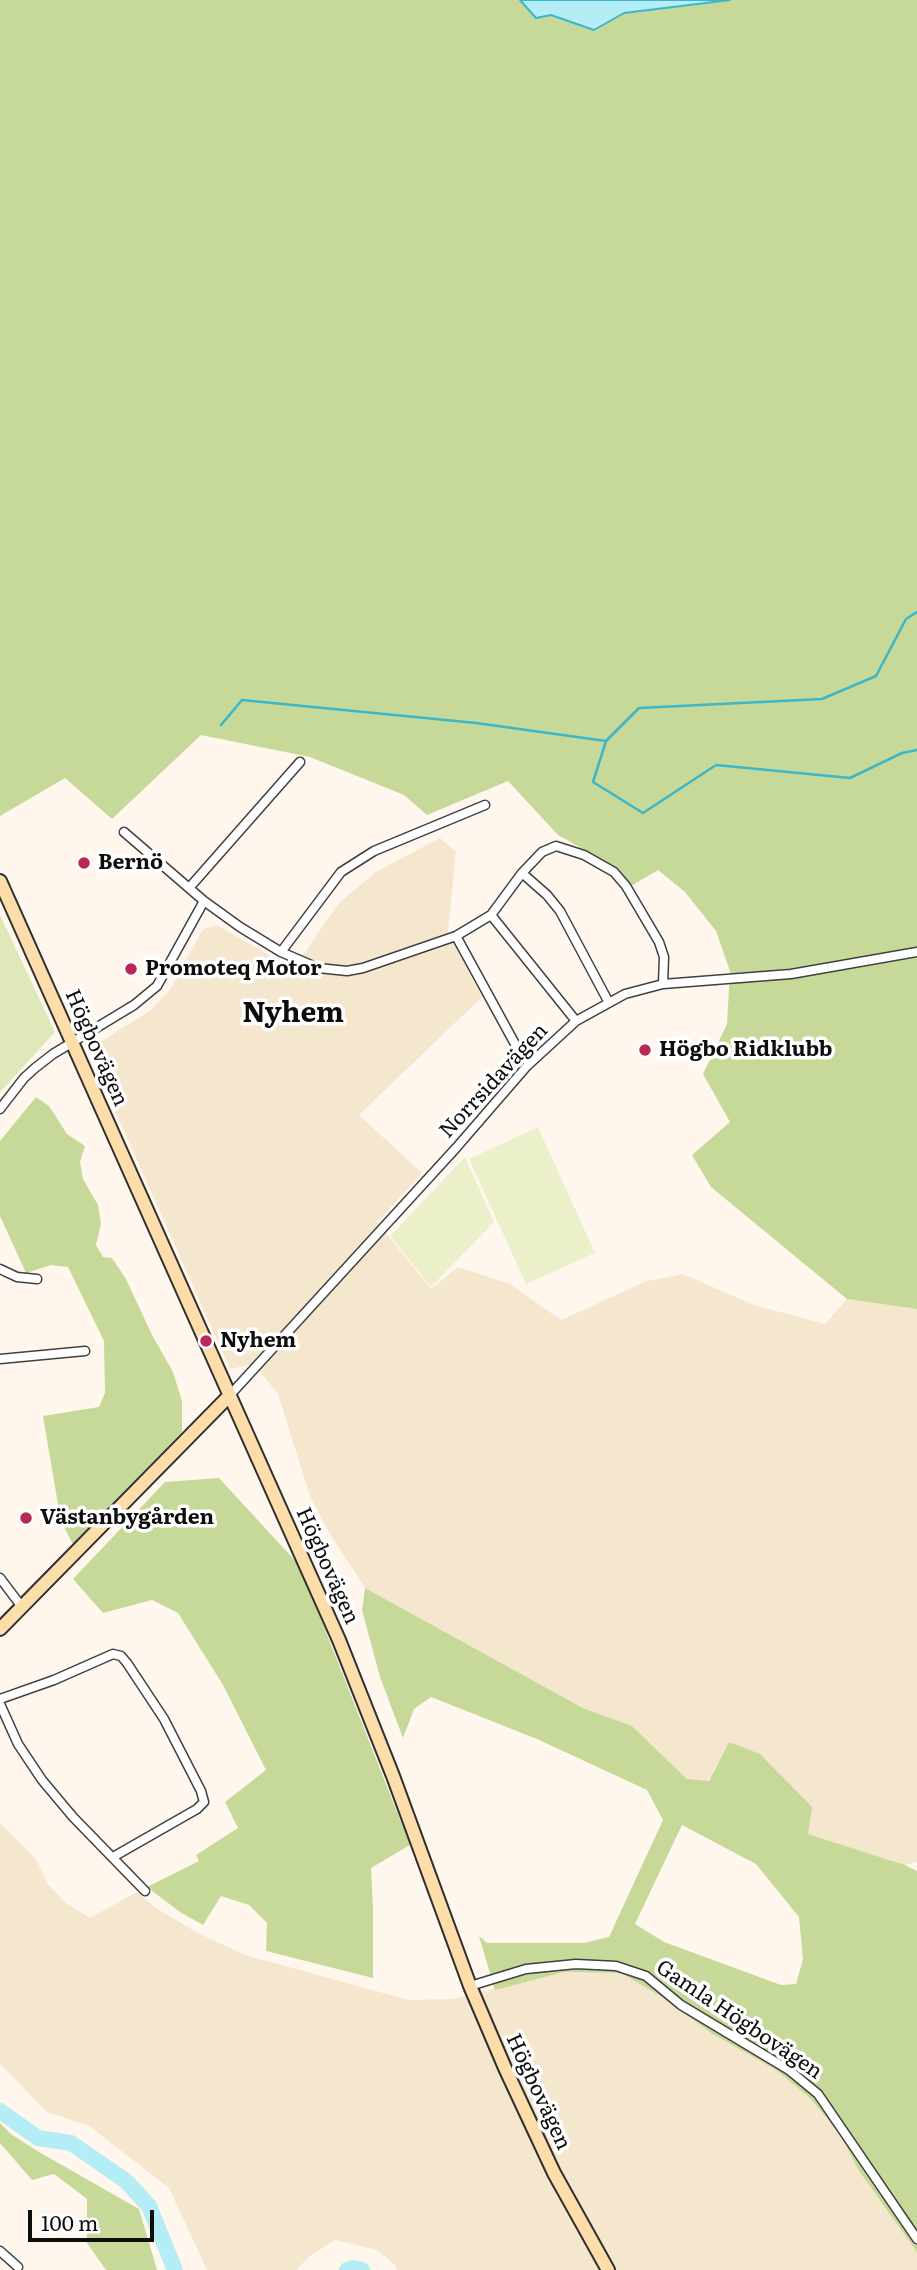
<!DOCTYPE html>
<meta charset="utf-8">
<style>
body{margin:0}
#map{position:relative;width:917px;height:2270px;overflow:hidden;background:#fff7ee;font-family:Literata,serif}
canvas{display:block}
.scale{position:absolute;left:28px;top:2210px;width:126px;height:32px;box-sizing:border-box;border:4px solid #0d0d0d;border-top:0;padding-left:9px;font-size:21px;line-height:24px;white-space:nowrap;color:#0d0d0d;-webkit-text-stroke:5px #fff;paint-order:stroke}
</style>
<div id="map">
<canvas width="917" height="2270"></canvas>
<div class="scale">100 m</div>
</div>
<script>
const context = document.querySelector('canvas').getContext('2d');
context.lineJoin = 'round';
function paint(path, color) { context.fillStyle = color; context.fill(path, 'evenodd'); }
const poly = rows => new Path2D(rows.map(r => 'M' + r).join(''));
function stroke(path, color, width, dash) { context.strokeStyle = color; context.lineWidth = width; context.lineCap = dash ? 'butt' : 'round'; context.setLineDash(dash || []); context.stroke(path); }
function write(font, color, halo, rows, align = 'center') {
  context.font = font + ' Literata,serif'; context.lineWidth = 7; context.setLineDash([]); context.textBaseline = 'middle'; context.strokeStyle = halo; context.fillStyle = color; for (const [text, x, y, turn = 0] of rows) {
    context.save(); context.translate(x, y); context.rotate((+turn || 0) * Math.PI / 180); context.textAlign = isNaN(turn) ? turn : align; if (halo) context.strokeText(text, 0, 0); context.fillText(text, 0, 0); context.restore();
  }
}
const farmland = poly([
 [440,838,456,852,448,932,482,997,359,1115,422,1173,377,1222,431,1289,458,1267,510,1284,561,1320,647,1281,683,1274,754,1305,825,1324,847,1299,917,1309,917,1862,905,1865,808,1834,729,1742,708,1781,687,1779,632,1726,583,1708,365,1588,329,1532,310,1496,278,1394,254,1364,230,1369,92,1059,94,1046,151,1010,171,988,203,929,217,925,293,969,339,903,376,872],
 [0,1823,36,1859,48,1884,67,1904,90,1918,137,1892,156,1908,196,1932,245,1955,409,2000,452,1999,564,1972,621,1973,662,1997,711,2033,776,2070,811,2099,840,2135,859,2171,917,2252,917,2270,397,2270,395,2265,377,2250,335,2240,310,2256,296,2270,207,2270,169,2188,89,2126,47,2112,0,2064]
]);
const green = poly([
 [0,915,55,1032,0,1092]
]);
const forest = poly([
 [0,0,520,0,536,18,551,15,594,30,624,13,730,0,917,0,917,1309,847,1299,711,1187,692,1155,730,1122,703,1074,727,1024,730,971,716,931,685,892,658,870,631,886,619,869,558,835,508,781,427,815,404,795,310,757,201,735,112,819,65,778,0,816],
 [36,1097,49,1106,67,1134,85,1146,80,1162,83,1179,98,1205,101,1224,96,1245,103,1257,112,1258,126,1279,152,1335,173,1372,182,1401,182,1432,73,1544,61,1522,43,1416,99,1407,105,1393,104,1341,68,1267,51,1265,26,1273,0,1216,0,1141],
 [219,1478,300,1566,410,1845,371,1868,373,1907,373,1978,266,1951,267,1923,249,1905,221,1896,203,1925,180,1912,147,1887,199,1861,196,1855,238,1828,225,1802,266,1770,223,1685,178,1613,152,1600,103,1613,73,1579,165,1482],
 [365,1588,583,1708,632,1726,687,1779,709,1781,729,1742,760,1754,812,1807,808,1834,905,1865,917,1871,917,2252,859,2171,840,2135,811,2099,776,2070,711,2033,662,1997,621,1973,564,1972,495,1990,479,1936,487,1943,584,1943,609,1937,663,1820,647,1790,537,1739,431,1697,414,1709,403,1738,380,1677,362,1610],
 [682,1825,756,1864,799,1917,803,1959,796,1984,781,1985,664,1942,635,1924],
 [0,2123,11,2134,39,2152,139,2209,157,2270,106,2270,87,2243,87,2199,54,2174,32,2180,0,2143]
]);
const pitch = poly([
 [538,1127,595,1253,526,1284,469,1159],
 [465,1157,494,1222,431,1287,390,1236]
]);
const water = poly([
 [520,0,730,0,624,13,594,30,551,15,536,18,520,0]
]);
const stream = poly([
 [221,725,242,700,476,723,606,741,639,708,822,699,876,676,906,619,917,612],
 [606,741,593,782,643,813,716,765,850,778,902,753,917,750]
]);
const river = poly([
 [0,2111,38,2138,71,2143,126,2181,149,2206,175,2270],
 [347,2270,353,2268,362,2270]
]);
const street = poly([
 [124,832,204,901,240,927,281,952,318,968,347,971,363,968,456,936,515,1044,529,1064],
 [522,873,542,852,556,846,584,855,614,872,626,886,659,942,664,957,663,984],
 [189,888,300,762],
 [491,915,576,1021],
 [456,936,491,915,522,873,547,895,560,911,608,1001],
 [281,952,341,872,374,851,485,805],
 [0,1109,24,1078,35,1068,53,1054,134,1005,157,986,204,901],
 [0,1269,17,1277,37,1279],
 [0,1359,85,1351],
 [230,1395,456,1148,527,1066,576,1021,625,994,663,984,791,974,917,952],
 [0,1578,22,1607],
 [0,1699,54,1680,113,1654,121,1656,127,1663,164,1719,201,1791,204,1802,197,1809,113,1857],
 [0,1704,18,1744,42,1780,73,1817,145,1891],
 [470,1986,526,1969,576,1964,616,1966,646,1976,681,2005,789,2070,818,2094,917,2239],
 [0,2251,18,2267]
]);
const secondary = poly([
 [0,881,339,1640,393,1776,470,1986,505,2068,554,2173,608,2270],
 [0,1629,230,1395]
]);
const markers = [
 [84,863,7,"#ba2855"],
 [131,969,7,"#ba2855"],
 [645,1050,7,"#ba2855"],
 [206,1341,7,"#ba2855"],
 [26,1518,7,"#ba2855"]
];
const poiNames = [
 ["Bernö",98,863],
 ["Promoteq Motor",145,969],
 ["Högbo Ridklubb",659,1050],
 ["Nyhem",220,1341],
 ["Västanbygården",40,1518]
];
const streetNames = [
 ["Högbovägen",96,1048,66],
 ["Norrsidavägen",494,1081,-47],
 ["Högbovägen",327,1566,66],
 ["Gamla Högbovägen",739,2020,34],
 ["Högbovägen",538,2092,65]
];
const districtNames = [
 ["Nyhem",293,1014]
];
paint(farmland, '#f4e7ce');
paint(green, '#dee8b8');
paint(forest, '#c6d998');
paint(pitch, '#ecf0ca');
paint(water, '#b4edf5');
stroke(water, '#3cb7ca', 2);
stroke(stream, '#3cb7ca', 2.5);
stroke(river, '#b4edf5', 16);
stroke(street, '#404040', 11);
stroke(secondary, '#2f2f2f', 16);
stroke(street, '#fff', 8);
stroke(secondary, '#fddeaa', 12);
for (const [x, y, r, color] of markers) { const dot = new Path2D(); dot.arc(x, y, r, 0, 2 * Math.PI); context.fillStyle = color; context.fill(dot); stroke(dot, '#fff', 2.5); }
write('bold 21px', '#0d0d0d', '#fff', poiNames, 'left');
write('21px', '#0d0d0d', '#fff', streetNames);
write('bold 28px', '#0d0d0d', '#fff', districtNames);
</script>
